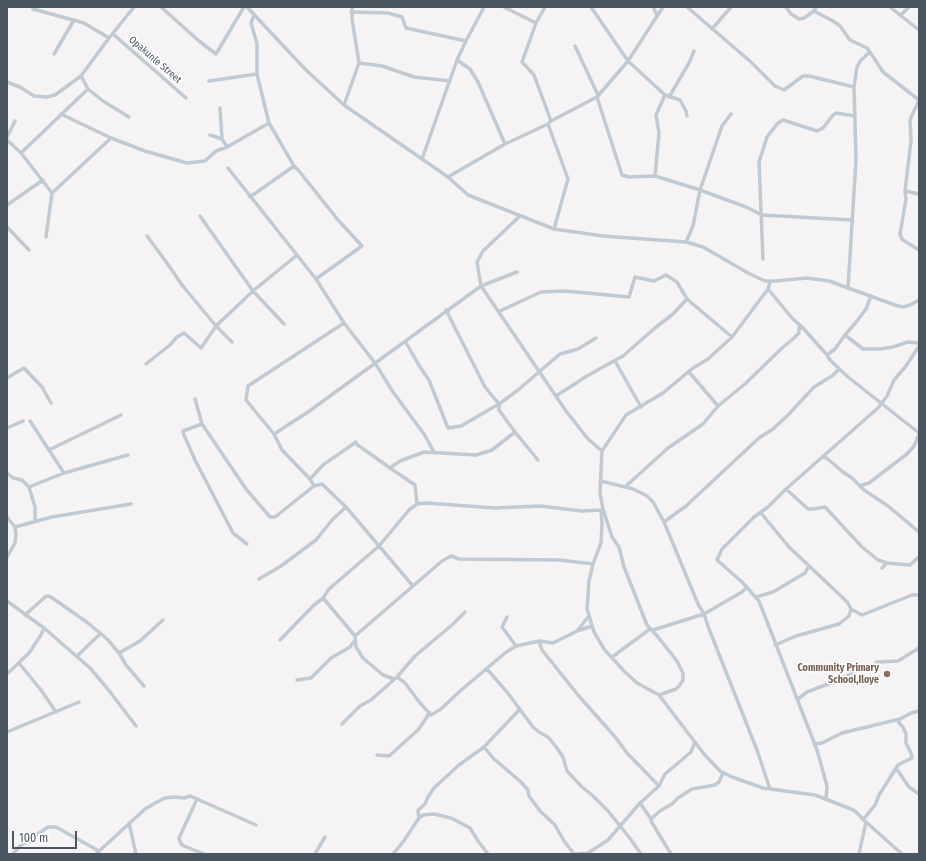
<!DOCTYPE html>
<style>
body{margin:0}
#map{position:relative;width:926px;height:861px;overflow:hidden;background:#f5f3f3;font-family:"Fira Sans Condensed",sans-serif}
canvas{display:block}
.frame{position:absolute;inset:0;border:8px solid #4a5661;pointer-events:none}
.scale{position:absolute;left:12px;top:831px;width:65px;height:18px;box-sizing:border-box;border:2px solid #4a5661;border-top:0;padding-left:5px;font-size:12px;line-height:14px;white-space:nowrap;color:#4a5661;-webkit-text-stroke:3px #fff;paint-order:stroke}
</style>
<div id="map">
<canvas width="926" height="861"></canvas>
<div class="frame"></div>
<div class="scale">100 m</div>
</div>
<script>
const context = document.querySelector('canvas').getContext('2d');
context.lineJoin = 'round';
const poly = rows => new Path2D(rows.map(r => 'M' + r).join(''));
function stroke(path, color, width, dash) { context.strokeStyle = color; context.lineWidth = width; context.lineCap = dash ? 'butt' : 'round'; context.setLineDash(dash || []); context.stroke(path); }
function write(font, color, halo, rows, align = 'center') {
  context.font = font + ' "Fira Sans Condensed",sans-serif'; context.lineWidth = 3; context.setLineDash([]); context.textBaseline = 'middle'; context.strokeStyle = halo; context.fillStyle = color; for (const [text, x, y, turn = 0] of rows) {
    context.save(); context.translate(x, y); context.rotate((+turn || 0) * Math.PI / 180); context.textAlign = isNaN(turn) ? turn : align; if (halo) context.strokeText(text, 0, 0); context.fillText(text, 0, 0); context.restore();
  }
}
const minor = poly([
 [161,7,199,41,216,54,244,7],
 [247,7,305,69,344,105,448,177,468,195,554,229,603,236,686,242,703,247,748,273,765,281,775,281,807,278,829,281,895,305,903,307,910,305,919,300],
 [504,7,536,23],
 [545,7,536,23,522,62,534,75,551,121],
 [591,7,628,61,665,95,680,100,686,111,687,116],
 [653,7,657,15],
 [687,7,751,62,775,86,782,89,784,90,803,76,809,76,854,87,857,67,861,60,870,52],
 [786,7,791,14,799,19,804,18,814,11,816,7],
 [890,7,919,30],
 [33,9,84,23,109,38],
 [814,11,833,21,840,26,850,40,867,48,874,58,883,72,919,100],
 [351,12,388,13,402,17,406,28,466,41],
 [254,15,251,23,257,44,257,74,269,123,294,166,299,171,338,220,362,246,316,279],
 [901,15,909,7],
 [712,29,731,7],
 [113,34,186,98],
 [575,46,598,95],
 [54,54,74,20],
 [457,60,470,69,478,82,505,144],
 [359,63,382,66,414,77,450,81],
 [209,81,257,74],
 [7,82,20,87,34,96,47,97,55,95,81,76],
 [88,89,103,101,129,117],
 [597,97,622,175,629,177,655,176,700,190,746,207,762,215,852,220],
 [669,97,689,63,694,51],
 [919,100,910,120,911,141,905,191,906,199,900,234,902,239,906,242,919,250],
 [344,105,359,63,352,19,352,7],
 [220,108,222,139],
 [61,114,111,138,145,151,187,163,205,161,216,151,227,147,269,123],
 [548,124,568,179,554,229],
 [210,135,222,139,227,147],
 [7,137,15,121],
 [7,140,21,153,52,193],
 [21,153,88,89,81,76,109,38,134,7],
 [422,159,457,60,466,41,484,7],
 [228,168,316,279,344,323,375,363,393,392,424,434,434,452],
 [655,176,659,133,656,115,665,95],
 [448,177,505,144,548,124,551,121,597,97,628,61,663,7],
 [905,191,919,194],
 [250,197,294,166],
 [7,205,43,180],
 [200,216,253,291,284,324],
 [520,216,483,251,477,262,481,286,566,411,588,439,602,451],
 [7,227,29,250],
 [147,236,167,263,182,285,216,326,232,342],
 [46,237,52,193,111,138],
 [686,242,693,226,700,190,722,126,731,114],
 [763,259,759,162,767,137,777,124,783,120,817,131,823,128,833,115,836,113,855,116],
 [770,282,768,289,732,337,708,359,693,368,663,393,626,415,602,451,600,493,603,509,601,510,602,525,601,543,593,564,589,581,587,609,594,632,604,649,624,671,637,683,659,695,704,754,720,771,732,777,763,788,815,795,851,809,855,811,866,822,902,854],
 [848,288,856,160,854,87],
 [768,289,792,318,803,328,827,355,830,360,848,377,919,433],
 [446,310,485,387,499,404,499,410,515,432,538,460],
 [500,311,541,292,565,291,629,297,635,277,654,281,666,275,677,282,687,299,732,337],
 [344,323,248,386,246,400,274,434,282,450,310,479,314,486,322,484,346,507,413,586],
 [845,335,863,349,879,349,893,347,908,342,919,343],
 [405,341,420,367,429,380,448,428,461,426,499,404,518,390,560,354,578,349,596,338],
 [827,355,835,349,845,335,857,321,866,309,871,296],
 [615,361,641,407],
 [146,364,170,345,177,337,184,333,201,348,216,326,253,291,297,255],
 [689,372,718,406],
 [7,378,24,368,42,387,51,403],
 [556,396,587,376,623,356,655,328,673,314,687,299],
 [195,399,202,424,246,489,270,517,275,517,314,486],
 [30,421,64,473],
 [202,424,183,431,184,435,195,460,233,533,247,544],
 [7,428,23,421],
 [274,434,308,412,481,286,517,272],
 [355,443,390,468,400,461,424,452,476,455,492,450,515,432],
 [49,450,121,415],
 [824,456,843,472,852,478,864,490,888,506,919,532],
 [390,468,415,485,417,504],
 [7,473,13,478,22,480,29,487,35,507,35,521],
 [310,479,323,465,356,442],
 [601,481,633,489,647,496,653,502,664,522,698,604,704,614,709,629,757,750,770,789],
 [626,486,668,448,703,424,718,406,745,384,782,348,794,338,799,333,799,328,803,328],
 [860,486,869,483,907,454,914,446,919,435],
 [29,487,64,473,128,455],
 [786,489,808,509,813,509,825,507,862,547,878,560,887,563,910,565,919,557],
 [603,509,612,537,619,547,624,567,647,625,658,637,677,661,683,673,683,680,679,686,676,689,659,695],
 [761,513,789,547,841,596,848,603,851,609,862,615,912,595,919,595],
 [7,517,15,527,16,534,15,543,7,557],
 [664,522,686,506,759,438,773,429,788,415,814,387,832,376,839,369],
 [15,527,52,517,131,504],
 [882,568,887,563],
 [259,579,281,566,316,540,332,520,346,507],
 [756,597,773,592,805,573,809,566],
 [323,598,355,636,356,647,363,658,383,675,394,679],
 [7,601,44,628,90,668,107,688,136,726],
 [25,615,45,597,47,596,51,597,88,623,108,640,119,653,126,665,144,686],
 [507,617,502,627,516,646],
 [653,630,704,614,742,592,747,587],
 [577,631,589,616],
 [355,636,442,561,451,556,459,559,560,560,593,564],
 [280,640,314,605,323,598,329,589,379,546,409,510,417,504,426,503,495,508,540,506,582,511,601,510],
 [539,641,542,650,578,695,616,738,627,753,659,786],
 [775,645,796,636,839,624,849,616,851,609],
 [119,653,140,641,163,620],
 [77,656,100,634],
 [612,657,650,629],
 [19,663,41,690,56,712],
 [487,669,507,692,533,727,539,732,548,737,557,748,563,757,567,771,582,787,592,795,608,811,629,837,641,854],
 [7,674,29,653,41,635,44,628],
 [397,677,405,683,420,703,431,715,441,709,459,692,505,653,516,646,539,641,553,643,577,631,592,626],
 [297,680,311,678,331,658,350,647,355,640],
 [798,699,807,692,841,679,867,666,874,665,877,662,898,661,919,648],
 [342,724,360,706,371,700,397,677,415,656,452,625,465,612],
 [7,732,79,702],
 [814,744,822,743,842,733,900,719],
 [484,747,494,759,521,782,528,790,529,796,540,811,555,825,564,841,574,854],
 [377,755,389,756,418,730,427,717,429,712],
 [896,768,909,787,919,794],
 [826,798,827,786,817,750,759,601,742,582,717,560,722,549,754,517,768,507,786,489,878,408,887,396,894,380,906,366,919,346],
 [640,803,651,819,651,821,671,854],
 [419,818,418,810,425,804,428,797,434,788,459,765,484,747,520,709],
 [651,819,660,811,672,804,678,798,692,789,715,785,719,782,723,773],
 [863,820,875,805,879,795,898,765,912,758,911,753,906,743,906,734,903,727,899,723,900,719,911,713,919,711],
 [129,823,136,854],
 [13,854,20,846,48,827,56,827,99,851],
 [96,854,145,809,157,802,165,798,175,797,184,798,190,796,197,799],
 [204,854,184,846,181,844,179,838,197,799,256,825],
 [315,854,325,837],
 [393,854,403,842,419,818,423,815,434,814,451,818,470,828,478,841,488,854],
 [574,854,588,853,608,840,640,803,659,786,665,774,691,752,695,742],
 [859,854,866,822]
]);
const markers = [
 [887,674,4,"#8d6e63"]
];
const streetNames = [
 ["Opakunle Street",155,60,41]
];
const educationNames = [
 ["Community Primary",879,668],
 ["School,Iloye",879,680]
];
stroke(minor, '#c1cad2', 3.5);
for (const [x, y, r, color] of markers) { const dot = new Path2D(); dot.arc(x, y, r, 0, 2 * Math.PI); context.fillStyle = color; context.fill(dot); stroke(dot, '#fff', 1.5); }
write('10px', '#4a5661', '#fff', streetNames);
write('bold 10px', '#785e54', '#fff', educationNames, 'right');
</script>
